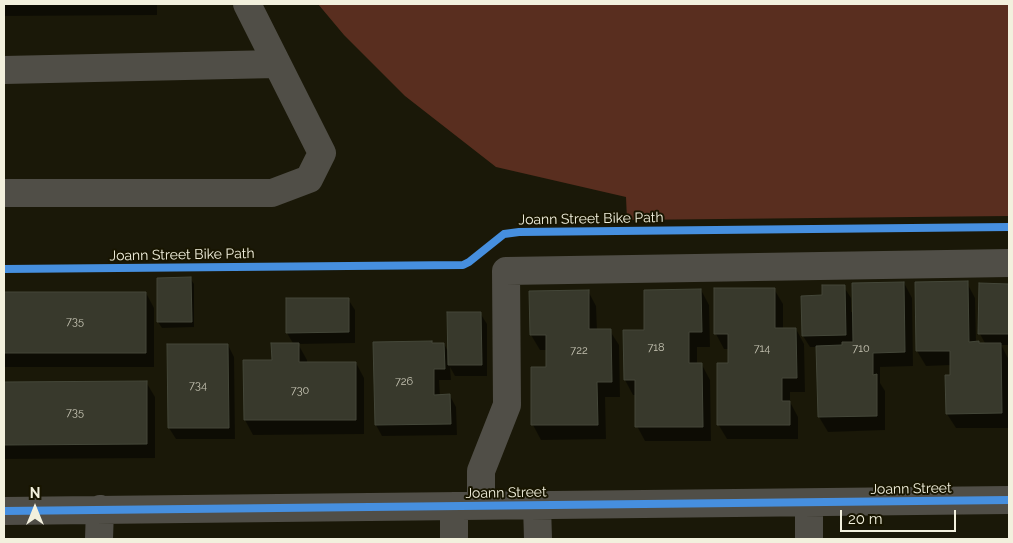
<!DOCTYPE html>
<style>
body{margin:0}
#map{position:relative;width:1013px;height:543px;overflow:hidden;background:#1a1808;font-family:Raleway,sans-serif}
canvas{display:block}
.frame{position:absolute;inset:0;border:5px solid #f2f0dd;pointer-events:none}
.north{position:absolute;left:10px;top:483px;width:50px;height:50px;-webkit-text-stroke:4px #181500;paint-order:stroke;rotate:0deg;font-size:14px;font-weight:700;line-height:20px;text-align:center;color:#f2f0dd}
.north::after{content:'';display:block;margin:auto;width:18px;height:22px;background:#f2f0dd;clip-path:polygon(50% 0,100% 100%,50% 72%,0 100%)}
.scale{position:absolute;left:840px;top:510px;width:116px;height:22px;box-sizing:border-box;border:2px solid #f2f0dd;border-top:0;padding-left:6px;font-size:15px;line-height:18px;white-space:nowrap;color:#f2f0dd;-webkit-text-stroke:4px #181500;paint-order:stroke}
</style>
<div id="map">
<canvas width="1013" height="543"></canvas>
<div class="frame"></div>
<div class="north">N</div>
<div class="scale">20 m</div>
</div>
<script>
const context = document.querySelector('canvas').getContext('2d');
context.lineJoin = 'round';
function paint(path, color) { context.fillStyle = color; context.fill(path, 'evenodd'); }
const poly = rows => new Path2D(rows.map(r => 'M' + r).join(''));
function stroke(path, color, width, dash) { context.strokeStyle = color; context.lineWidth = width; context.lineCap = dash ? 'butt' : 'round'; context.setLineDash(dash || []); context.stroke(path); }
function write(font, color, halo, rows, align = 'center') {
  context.font = font + ' Raleway,sans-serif'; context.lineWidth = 4; context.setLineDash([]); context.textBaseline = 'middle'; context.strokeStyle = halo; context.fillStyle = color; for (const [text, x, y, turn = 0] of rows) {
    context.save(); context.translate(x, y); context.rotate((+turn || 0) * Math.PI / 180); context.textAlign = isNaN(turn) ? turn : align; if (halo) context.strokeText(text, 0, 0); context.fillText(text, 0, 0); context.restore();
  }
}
const green = poly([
 [318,4,1009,4,1009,216,627,220,626,197,496,167,405,96,344,35]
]);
const shadow = poly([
 [4,4,157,4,157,15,4,16],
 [190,278,194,284,194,327,162,328,158,322],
 [904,283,912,298,913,366,880,367,880,383,885,391,885,430,828,432,819,417,818,347,810,347,803,336,802,297,824,296,844,287,851,298,851,312,853,312],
 [967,283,975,298,976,342,980,345,986,345,980,334,980,285,1009,285,1009,345,1001,345,1009,360,1009,428,956,428,947,414,952,376,951,365,926,366,917,351],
 [716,289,774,289,783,304,783,329,796,329,804,344,805,392,790,392,790,402,798,417,798,439,727,439,718,424,729,365,729,349,724,349,716,334],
 [701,290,709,305,710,347,697,347,697,365,702,365,710,380,711,441,645,441,637,426,636,395,633,395,625,380,645,331],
 [588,291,596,306,597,331,610,331,619,345,620,397,605,397,606,439,541,440,533,425,532,369,548,369,547,350,540,350,531,335],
 [4,293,146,293,154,308,154,367,4,367],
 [348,299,355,310,355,343,298,344,307,360,307,363,356,363,364,378,364,434,253,435,245,420,273,362,294,345,287,333],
 [480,313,487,324,487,376,455,376,450,367,451,380,439,380,440,396,450,396,456,407,457,435,382,436,376,425,374,343,432,342,433,344,444,344,449,353],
 [228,345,234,357,235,439,176,439,169,428],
 [146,382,155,397,155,458,4,459,4,383]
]);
const building = poly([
 [191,277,192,322,157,322,157,278,191,277],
 [968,281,969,342,979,341,979,343,1001,343,1002,413,946,414,945,375,950,375,950,351,916,351,915,282,968,281],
 [904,282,905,352,873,353,873,375,877,374,877,416,818,417,816,346,842,345,842,342,853,342,852,283,904,282],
 [979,283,1009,284,1009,334,978,334,979,283],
 [822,285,845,285,846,335,802,336,801,296,822,295,822,285],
 [714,288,775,288,775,328,796,328,797,378,782,378,782,401,790,401,790,425,717,425,717,363,728,363,728,334,714,334,714,288],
 [701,289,702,332,689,332,689,363,702,363,703,427,635,427,635,380,624,380,623,330,644,330,644,290,701,289],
 [589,290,589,329,611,329,612,382,597,382,598,425,531,425,531,367,546,367,546,335,530,335,529,291,589,290],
 [4,292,146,292,146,353,4,353,4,292],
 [286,298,349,298,349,332,286,333,286,298],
 [447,312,481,312,482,365,448,365,447,312],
 [432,341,432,343,444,343,445,369,434,369,434,395,450,394,451,424,375,425,373,342,432,341],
 [271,343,299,343,299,362,356,362,356,420,244,420,243,360,272,360,271,343],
 [167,344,228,344,229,428,168,428,167,344],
 [147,381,147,444,4,445,4,382,147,381]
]);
const minor = poly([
 [4,70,276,64],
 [4,193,272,193,309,179,322,153,247,4],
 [809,503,809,539],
 [537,505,538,539],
 [481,506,481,471,507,405,506,271,1009,263],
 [4,511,1009,500],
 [99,539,100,509],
 [454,539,454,506]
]);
const cycleway = poly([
 [4,269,463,265,469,262,504,234,519,232,1009,227],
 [4,511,1009,500]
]);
const numberNames = [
 ["735",75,322],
 ["718",656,348],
 ["714",762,349],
 ["710",861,349],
 ["722",579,351],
 ["726",404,382],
 ["734",198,386],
 ["730",300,391],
 ["735",75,413]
];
const streetNames = [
 ["Joann Street Bike Path",591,219,-1],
 ["Joann Street Bike Path",182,255,-1],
 ["Joann Street",911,489,-1],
 ["Joann Street",506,493,-1]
];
paint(green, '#592e1f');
paint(shadow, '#0007');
paint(building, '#38392c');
stroke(building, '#444739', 1);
stroke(minor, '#504e47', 28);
stroke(cycleway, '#468fdf', 8);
write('11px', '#c4c2b1', null, numberNames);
write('14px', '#f2f0dd', '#181500', streetNames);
</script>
